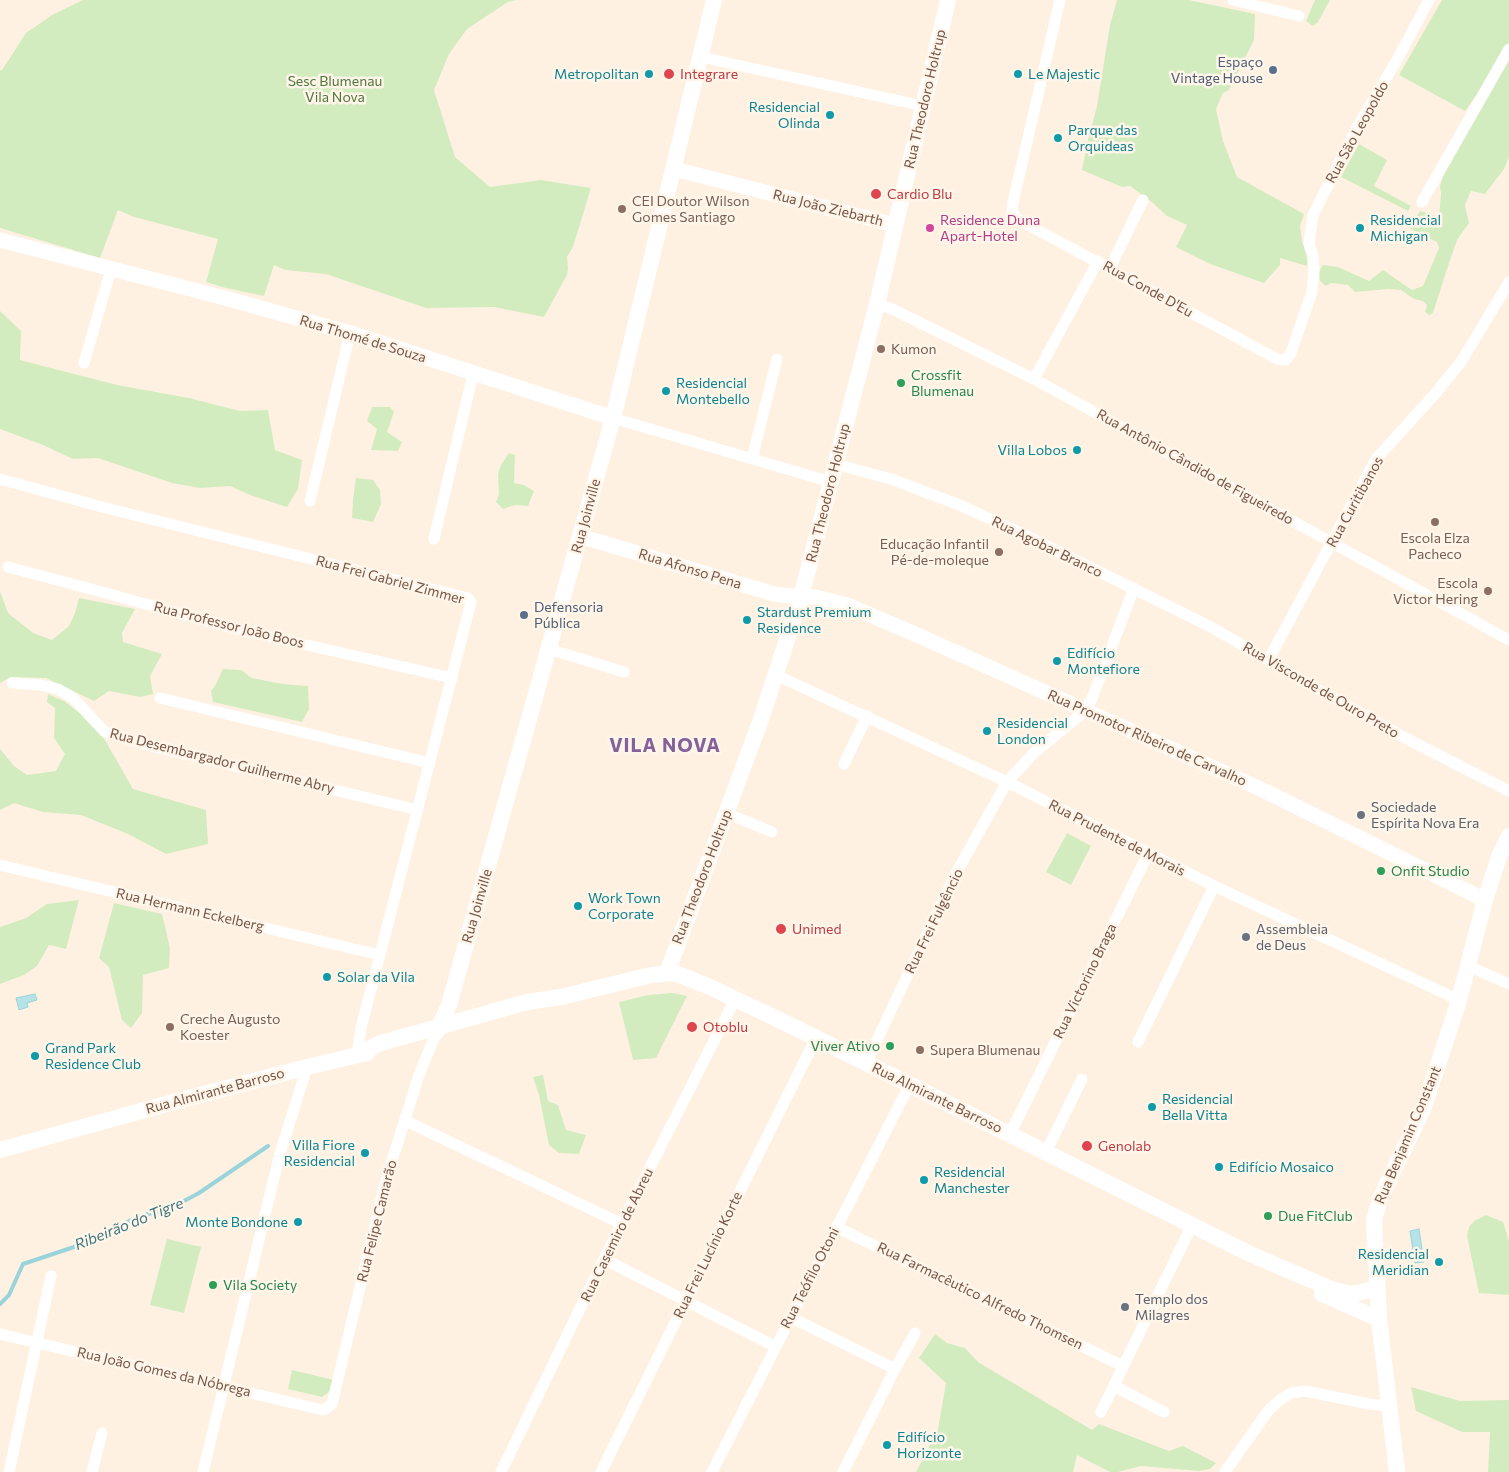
<!DOCTYPE html>
<meta charset="utf-8">
<style>
body{margin:0}
canvas{display:block;background:#fef1e1}
</style>
<canvas width="1509" height="1472"></canvas>
<script>
const context = document.querySelector('canvas').getContext('2d');
context.lineJoin = 'round';
function paint(path, color) { context.fillStyle = color; context.fill(path, 'evenodd'); }
const poly = rows => new Path2D(rows.map(r => 'M' + r).join(''));
function stroke(path, color, width, dash) { context.strokeStyle = color; context.lineWidth = width; context.lineCap = dash ? 'butt' : 'round'; context.setLineDash(dash || []); context.stroke(path); }
function write(font, color, halo, rows, align = 'center') {
  context.font = font + ' Commissioner,sans-serif'; context.lineWidth = 5; context.setLineDash([]); context.textBaseline = 'middle'; context.strokeStyle = halo; context.fillStyle = color; for (const [text, x, y, turn = 0] of rows) {
    context.save(); context.translate(x, y); context.rotate((+turn || 0) * Math.PI / 180); context.textAlign = isNaN(turn) ? turn : align; if (halo) context.strokeText(text, 0, 0); context.fillText(text, 0, 0); context.restore();
  }
}
const green = poly([
 [83,0,517,0,508,2,467,29,449,54,434,90,455,157,490,187,541,180,591,188,573,247,567,257,568,268,567,275,544,317,494,307,426,308,326,274,285,270,274,265,264,296,226,288,206,282,218,239,134,217,118,210,100,258,0,228,0,70,2,70,26,33,52,15],
 [1117,0,1189,0,1255,14,1254,40,1229,90,1223,93,1216,109,1223,141,1237,177,1304,214,1300,226,1302,241,1307,258,1307,266,1280,258,1280,265,1264,283,1210,264,1176,247,1187,225,1167,216,1153,203,1130,186,1122,187,1082,170,1088,140,1097,106,1110,25],
 [1315,0,1330,0,1318,22,1313,26,1306,21],
 [1442,0,1509,0,1509,157,1504,169,1485,194,1471,191,1465,205,1469,223,1457,240,1446,272,1433,313,1429,315,1425,312,1427,305,1423,301,1414,299,1401,290,1388,289,1355,292,1348,285,1331,283,1326,286,1320,281,1319,271,1323,265,1338,267,1369,281,1383,270,1412,290,1423,286,1439,248,1437,242,1409,228,1420,211,1439,217,1441,194,1440,186,1447,164,1477,94,1465,111,1399,75],
 [1359,144,1387,160,1374,186,1411,206,1408,211,1341,177],
 [0,311,21,331,20,360,117,385,189,398,240,411,268,410,275,450,302,460,298,489,287,507,250,495,230,486,200,488,172,483,98,458,73,459,43,445,0,429],
 [372,407,390,407,394,412,387,432,402,442,398,451,371,450,377,429,367,421],
 [509,453,515,455,514,483,524,485,534,491,528,506,515,505,503,509,496,502,499,494,498,474,501,465],
 [356,478,373,480,380,490,381,504,373,522,352,518,353,499],
 [0,591,8,613,33,633,52,640,69,626,75,613,79,598,135,609,122,633,123,642,162,654,150,676,153,694,140,697,109,691,94,701,46,678,11,677,0,683],
 [223,669,241,670,252,678,282,684,308,686,309,709,302,722,213,702,211,691,215,686],
 [48,694,64,701,81,714,105,740,133,789,206,810,208,844,166,854,128,834,81,815,43,812,14,803,0,810,0,749,14,766,27,775,56,771,65,754,54,738,55,708,47,702],
 [1067,833,1091,846,1071,885,1046,872],
 [79,900,66,949,49,945,37,966,24,975,0,984,0,927,26,918,47,904],
 [114,903,162,914,170,948,169,968,143,975,142,1013,131,1028,122,1020,109,967,99,958],
 [672,993,687,996,656,1058,633,1060,619,1002,648,995],
 [543,1075,548,1101,558,1105,566,1130,586,1135,579,1154,559,1153,549,1145,539,1095,533,1077],
 [1486,1215,1503,1222,1509,1241,1509,1295,1479,1293,1467,1236,1469,1227,1474,1221],
 [167,1239,201,1247,184,1313,150,1305],
 [935,1334,947,1343,965,1348,978,1362,1092,1430,1099,1424,1169,1451,1183,1446,1216,1463,1210,1469,1199,1471,1141,1466,1118,1472,1110,1472,1077,1455,1073,1472,916,1472,938,1429,946,1383,919,1358],
 [292,1370,334,1380,329,1392,322,1397,288,1389],
 [1411,1387,1460,1401,1509,1400,1509,1472,1488,1472,1490,1432,1462,1432,1416,1411]
]);
const water = poly([
 [35,994,37,1000,27,1003,28,1007,19,1010,16,998,35,994],
 [1419,1229,1424,1262,1415,1263,1410,1231,1419,1229]
]);
const stream = poly([
 [0,1304,9,1295,23,1264,80,1245,137,1217,171,1208,199,1193,268,1146]
]);
const minor = poly([
 [1060,0,1013,202,1012,212,1019,220,1277,359,1286,360,1291,353,1312,292,1314,270,1313,256,1309,243,1313,215,1356,129,1397,60,1429,0],
 [1233,0,1299,16],
 [701,57,923,106],
 [1422,202,1509,49],
 [1110,268,1143,200],
 [877,304,892,309,1034,379,1509,640],
 [84,363,111,269],
 [1034,379,1098,261],
 [613,418,831,482],
 [752,459,777,359],
 [835,464,891,479,962,506,1023,534,1211,627,1309,684,1407,739,1509,791],
 [0,479,102,507,468,598,471,602,361,1028,357,1055],
 [310,501,350,333],
 [434,539,473,374],
 [8,567,102,592,232,628,452,678],
 [549,649,624,672],
 [1269,659,1376,459,1434,395,1461,362,1509,282],
 [776,675,1007,782,1214,886,1459,1000],
 [12,683,40,685,58,689,73,698,104,731,111,734,147,745,418,810],
 [160,698,430,763],
 [844,764,867,716],
 [726,813,772,832],
 [0,865,380,955],
 [1468,966,1509,984],
 [1138,1042,1214,886],
 [866,1063,956,873,1007,782,1035,752,1085,711,1091,701,1134,588],
 [404,1120,622,1224],
 [1010,1134,1148,854],
 [1046,1152,1082,1079],
 [836,1227,1123,1366],
 [604,1259,776,1347],
 [790,1317,895,1369,843,1472],
 [0,1334,323,1410,327,1408,332,1404,385,1183,419,1075,435,1036],
 [895,1369,915,1333],
 [1114,1386,1164,1412],
 [1101,1412,1192,1225],
 [9,1472,51,1276],
 [92,1472,102,1433],
 [203,1472,279,1157,307,1067],
 [501,1472,604,1259,735,999],
 [601,1472,816,1038],
 [712,1472,910,1084],
 [1225,1472,1268,1411,1281,1399,1292,1393,1305,1391,1369,1404,1390,1406]
]);
const tertiary = poly([
 [674,169,895,225],
 [0,240,225,298,350,333,613,418],
 [580,536,774,594,801,597,816,597,847,605,915,634,1263,790,1485,900]
]);
const secondary = poly([
 [667,973,760,722,801,597,877,304,948,0],
 [436,1033,449,1005,613,418,714,0],
 [357,1055,381,1043,527,1002,561,997,651,975,675,973,710,987,796,1028,1248,1253,1334,1290,1351,1294,1362,1292,1377,1288],
 [0,1150,170,1103,307,1067,367,1053],
 [1322,1294,1379,1319],
 [1397,1472,1379,1319,1374,1220,1380,1199,1423,1109,1439,1062,1459,1000,1485,900,1500,854,1509,836]
]);
const markers = [
 [1273,70,5,"#5c6f8a"],
 [649,74,5,"#0f9aa8"],
 [669,74,6,"#e0444e"],
 [1018,74,5,"#0f9aa8"],
 [830,115,5,"#0f9aa8"],
 [1058,138,5,"#0f9aa8"],
 [876,194,6,"#e0444e"],
 [622,209,5,"#8d6e63"],
 [930,228,5,"#d1479c"],
 [1360,228,5,"#0f9aa8"],
 [881,349,5,"#8d6e63"],
 [901,383,5,"#2e9e5b"],
 [666,391,5,"#0f9aa8"],
 [1077,450,5,"#0f9aa8"],
 [1435,522,5,"#8d6e63"],
 [999,552,5,"#8d6e63"],
 [1488,591,5,"#8d6e63"],
 [524,615,5,"#5c6f8a"],
 [747,620,5,"#0f9aa8"],
 [1057,661,5,"#0f9aa8"],
 [987,731,5,"#0f9aa8"],
 [1361,815,5,"#6b7280"],
 [1381,871,5,"#2e9e5b"],
 [578,906,5,"#0f9aa8"],
 [781,929,6,"#e0444e"],
 [1246,937,5,"#6b7280"],
 [327,977,5,"#0f9aa8"],
 [170,1027,5,"#8d6e63"],
 [692,1027,6,"#e0444e"],
 [890,1046,5,"#2e9e5b"],
 [920,1050,5,"#8d6e63"],
 [35,1056,5,"#0f9aa8"],
 [1152,1107,5,"#0f9aa8"],
 [1087,1146,6,"#e0444e"],
 [365,1153,5,"#0f9aa8"],
 [1219,1167,5,"#0f9aa8"],
 [924,1180,5,"#0f9aa8"],
 [1268,1216,5,"#2e9e5b"],
 [298,1222,5,"#0f9aa8"],
 [1439,1262,5,"#0f9aa8"],
 [213,1285,5,"#2e9e5b"],
 [1125,1307,5,"#6b7280"],
 [887,1445,5,"#0f9aa8"]
];
const serviceNames = [
 ["Espaço",1263,62],
 ["Vintage House",1263,78],
 ["Defensoria",534,607,"left"],
 ["Pública",534,623,"left"]
];
const cultureNames = [
 ["Metropolitan",639,74,"right"],
 ["Le Majestic",1028,74],
 ["Residencial",820,107,"right"],
 ["Olinda",820,123,"right"],
 ["Parque das",1068,130],
 ["Orquideas",1068,146],
 ["Residencial",1370,220],
 ["Michigan",1370,236],
 ["Residencial",676,383],
 ["Montebello",676,399],
 ["Villa Lobos",1067,450,"right"],
 ["Stardust Premium",757,612],
 ["Residence",757,628],
 ["Edifício",1067,653],
 ["Montefiore",1067,669],
 ["Residencial",997,723],
 ["London",997,739],
 ["Work Town",588,898],
 ["Corporate",588,914],
 ["Solar da Vila",337,977],
 ["Grand Park",45,1048],
 ["Residence Club",45,1064],
 ["Residencial",1162,1099],
 ["Bella Vitta",1162,1115],
 ["Villa Fiore",355,1145,"right"],
 ["Residencial",355,1161,"right"],
 ["Edifício Mosaico",1229,1167],
 ["Residencial",934,1172],
 ["Manchester",934,1188],
 ["Monte Bondone",288,1222,"right"],
 ["Residencial",1429,1254,"right"],
 ["Meridian",1429,1270,"right"],
 ["Edifício",897,1437],
 ["Horizonte",897,1453]
];
const healthNames = [
 ["Integrare",680,74],
 ["Cardio Blu",887,194],
 ["Unimed",792,929],
 ["Otoblu",703,1027],
 ["Genolab",1098,1146]
];
const parkNames = [
 ["Sesc Blumenau",335,81],
 ["Vila Nova",335,97]
];
const streetNames = [
 ["Rua Theodoro Holtrup",925,99,-77],
 ["Rua São Leopoldo",1357,132,-61],
 ["Rua João Ziebarth",828,208,14],
 ["Rua Conde D'Eu",1148,289,29],
 ["Rua Thomé de Souza",363,339,17],
 ["Rua Antônio Cândido de Figueiredo",1195,467,29],
 ["Rua Theodoro Holtrup",828,493,-76],
 ["Rua Curitibanos",1355,502,-61],
 ["Rua Joinville",586,516,-75],
 ["Rua Agobar Branco",1047,547,26],
 ["Rua Afonso Pena",690,569,17],
 ["Rua Frei Gabriel Zimmer",390,580,15],
 ["Rua Professor João Boos",229,625,14],
 ["Rua Visconde de Ouro Preto",1321,690,30],
 ["Rua Promotor Ribeiro de Carvalho",1147,738,24],
 ["Rua Desembargador Guilherme Abry",222,761,14],
 ["Rua Prudente de Morais",1117,838,27],
 ["Rua Theodoro Holtrup",702,877,-69],
 ["Rua Joinville",477,906,-74],
 ["Rua Hermann Eckelberg",190,910,13],
 ["Rua Frei Fulgêncio",934,921,-64],
 ["Rua Victorino Braga",1085,981,-64],
 ["Rua Almirante Barroso",215,1091,-15],
 ["Rua Almirante Barroso",937,1098,26],
 ["Rua Benjamin Constant",1408,1135,-67],
 ["Rua Felipe Camarão",377,1221,-76],
 ["Rua Casemiro de Abreu",617,1235,-64],
 ["Rua Frei Lucínio Korte",708,1255,-64],
 ["Rua Teófilo Otoni",810,1278,-63],
 ["Rua Farmacêutico Alfredo Thomsen",980,1296,26],
 ["Rua João Gomes da Nóbrega",164,1372,13]
];
const educationNames = [
 ["CEI Doutor Wilson",632,201],
 ["Gomes Santiago",632,217],
 ["Kumon",891,349],
 ["Escola Elza",1435,538,"center"],
 ["Pacheco",1435,554,"center"],
 ["Educação Infantil",989,544,"right"],
 ["Pé-de-moleque",989,560,"right"],
 ["Escola",1478,583,"right"],
 ["Victor Hering",1478,599,"right"],
 ["Creche Augusto",180,1019],
 ["Koester",180,1035],
 ["Supera Blumenau",930,1050]
];
const hotelNames = [
 ["Residence Duna",940,220],
 ["Apart-Hotel",940,236]
];
const leisureNames = [
 ["Crossfit",911,375],
 ["Blumenau",911,391],
 ["Onfit Studio",1391,871],
 ["Viver Ativo",880,1046,"right"],
 ["Due FitClub",1278,1216],
 ["Vila Society",223,1285]
];
const worshipNames = [
 ["Sociedade",1371,807],
 ["Espírita Nova Era",1371,823],
 ["Assembleia",1256,929],
 ["de Deus",1256,945],
 ["Templo dos",1135,1299],
 ["Milagres",1135,1315]
];
const waterNames = [
 ["Ribeirão do Tigre",129,1224,-22]
];
const districtNames = [
 ["VILA NOVA",665,746]
];
paint(green, '#d3ecbf');
paint(water, '#b5e3e8');
stroke(water, '#9ad4da', 1);
stroke(stream, '#9ad4da', 4);
stroke(minor, '#fff', 11);
stroke(tertiary, '#fff', 15);
stroke(secondary, '#fff', 16);
for (const [x, y, r, color] of markers) { const dot = new Path2D(); dot.arc(x, y, r, 0, 2 * Math.PI); context.fillStyle = color; context.fill(dot); stroke(dot, '#fff5e9', 2); }
write('14px', '#4e5e75', '#fff5e9', serviceNames, 'right');
write('14px', '#0d838f', '#fff5e9', cultureNames, 'left');
write('14px', '#be3a42', '#fff5e9', healthNames, 'left');
write('14px', '#50773c', '#fff5e9', parkNames);
write('14px', '#765546', '#fff5e9', streetNames);
write('14px', '#785e54', '#fff5e9', educationNames, 'left');
write('14px', '#b23c85', '#fff5e9', hotelNames, 'left');
write('14px', '#27864d', '#fff5e9', leisureNames, 'left');
write('14px', '#5b616d', '#fff5e9', worshipNames, 'left');
write('italic 15px', '#3a767d', '#fff5e9', waterNames);
context.letterSpacing = '1px';
write('bold 19px', '#84619a', '#fff5e9', districtNames);
context.letterSpacing = '0px';
</script>
